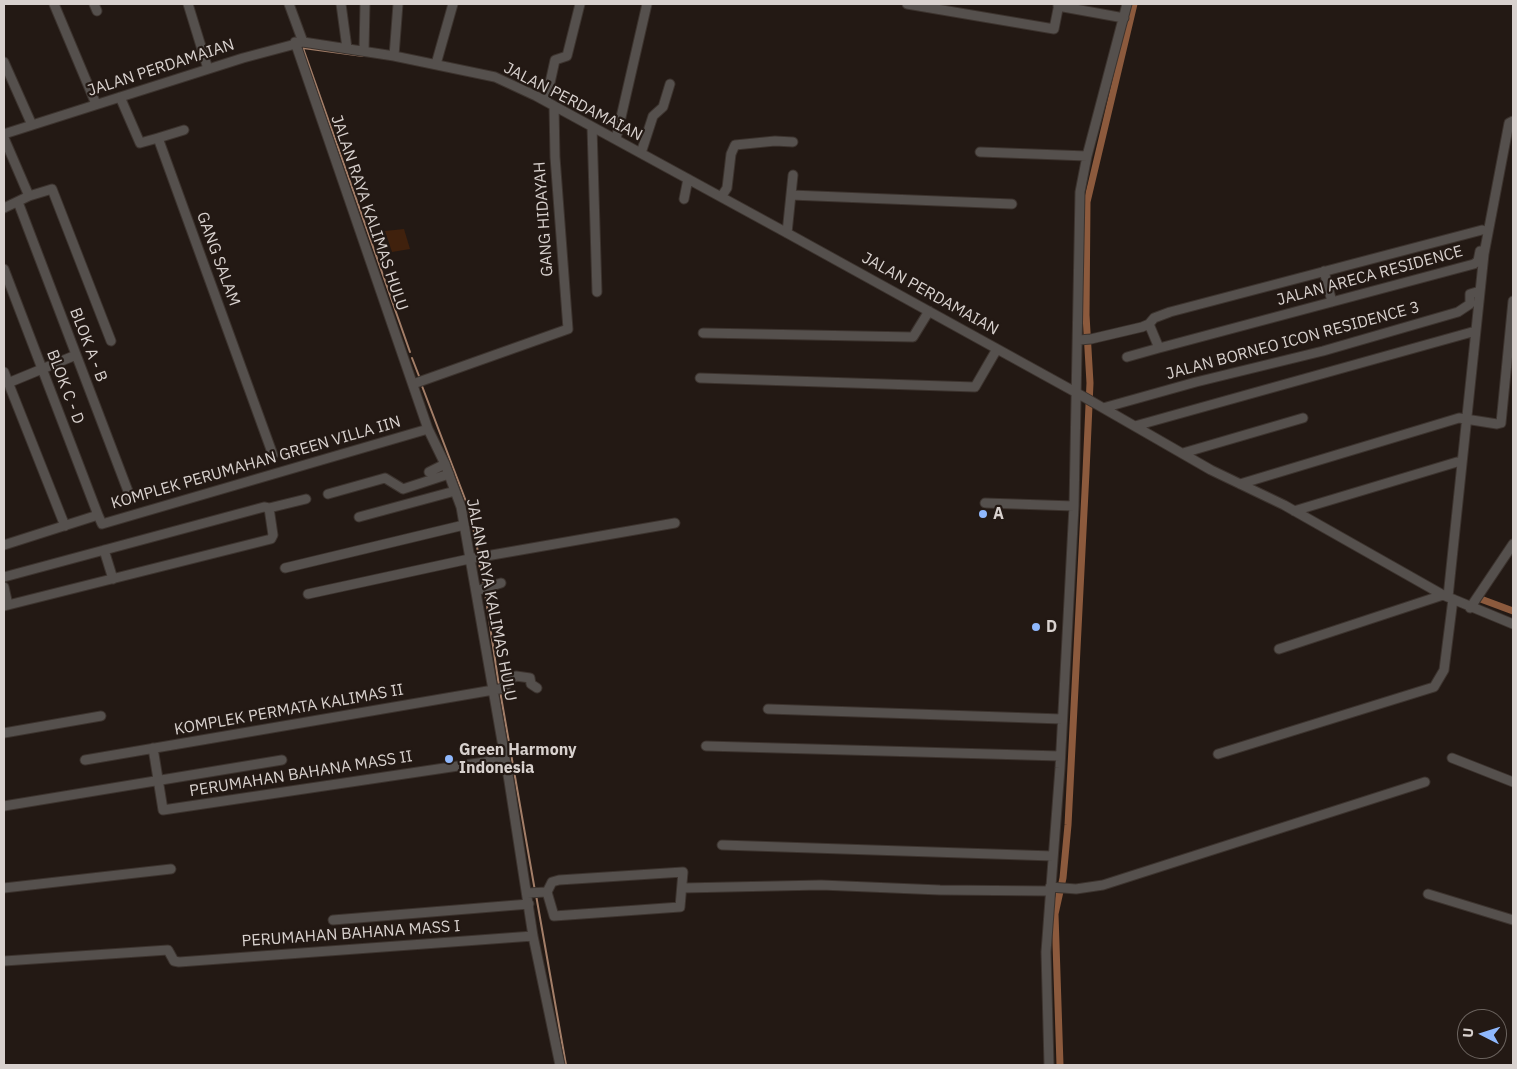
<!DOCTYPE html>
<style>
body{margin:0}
#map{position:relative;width:1517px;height:1069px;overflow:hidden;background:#231914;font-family:"IBM Plex Sans",sans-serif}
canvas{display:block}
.frame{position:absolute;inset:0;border:5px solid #d8d1ce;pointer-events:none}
.north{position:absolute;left:1457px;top:1009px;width:50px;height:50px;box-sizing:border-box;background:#231914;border:1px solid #6b635e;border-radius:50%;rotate:275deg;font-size:14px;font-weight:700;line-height:20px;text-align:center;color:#d8d1ce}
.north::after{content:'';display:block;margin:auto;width:18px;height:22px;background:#8fb8fd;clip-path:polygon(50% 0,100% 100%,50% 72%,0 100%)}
</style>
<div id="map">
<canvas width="1517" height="1069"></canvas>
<div class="frame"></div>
<div class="north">U</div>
</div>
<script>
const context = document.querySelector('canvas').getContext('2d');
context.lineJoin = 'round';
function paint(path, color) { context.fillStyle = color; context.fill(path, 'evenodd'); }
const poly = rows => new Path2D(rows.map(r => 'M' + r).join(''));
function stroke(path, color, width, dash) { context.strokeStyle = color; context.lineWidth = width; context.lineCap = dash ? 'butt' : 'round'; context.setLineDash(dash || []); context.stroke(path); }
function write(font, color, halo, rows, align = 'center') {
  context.font = font + ' "IBM Plex Sans",sans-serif'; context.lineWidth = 4.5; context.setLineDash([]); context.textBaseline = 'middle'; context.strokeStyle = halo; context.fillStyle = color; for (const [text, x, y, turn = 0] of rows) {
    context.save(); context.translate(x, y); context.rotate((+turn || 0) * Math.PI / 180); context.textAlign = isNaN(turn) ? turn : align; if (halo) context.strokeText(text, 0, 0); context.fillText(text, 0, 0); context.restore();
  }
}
const green = poly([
 [404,229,410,249,392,252,385,231]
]);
const stream = poly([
 [363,56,303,48,410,352],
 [412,358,419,376],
 [422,386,470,512],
 [472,522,478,552],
 [479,563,483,583],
 [485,593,499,686],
 [500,691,535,891],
 [536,895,566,1065]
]);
const canal = poly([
 [1478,598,1513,611],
 [1060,1065,1055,914,1063,878,1068,825,1086,472,1090,383,1086,315,1087,202,1134,4]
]);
const minor = poly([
 [54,4,96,104],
 [94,4,97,11],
 [188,4,208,69],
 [289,4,303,42],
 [341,4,347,48],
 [907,4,1054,29,1059,4],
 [1058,6,1124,18],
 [295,42,428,429,445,464,461,507,509,781,533,936,560,1065],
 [364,51,365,4],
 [394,56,398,4],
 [4,62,32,125],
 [436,64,453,4],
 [120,97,140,143,158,138,273,455],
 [546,101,555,60,567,56,580,4],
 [592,127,597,292],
 [4,134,243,58,303,42,394,56,495,77,536,96,787,233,1077,393,1211,470,1284,505,1443,595,1513,624],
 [4,138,29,196,4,208],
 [158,138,184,130],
 [616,139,647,4],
 [980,152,1087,156],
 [641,153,653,116,663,107,670,84],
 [791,195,1012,204],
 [29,196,52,189,111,341],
 [721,197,727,188,731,154,735,145,775,141,793,142],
 [684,199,688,179],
 [18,202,131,499],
 [787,233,793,175],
 [4,269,98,515,4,545],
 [1324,271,1332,302],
 [1149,324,1159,348,1163,347,1474,264,1478,261,1480,251],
 [703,333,913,337,929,311],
 [1079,340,1091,339,1142,327,1149,324,1154,318,1170,312,1482,230],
 [1127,357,1159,348],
 [4,372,65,526],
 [700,378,975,387,997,349],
 [8,383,76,355],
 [413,384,568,329,555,157,554,106],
 [1103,408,1196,382,1323,351,1458,312,1470,304,1470,294,1480,291],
 [1135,426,1472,332],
 [1183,453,1303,418],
 [429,472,445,464],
 [1240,484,1459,418,1497,424,1501,423,1513,301],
 [328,494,385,478,403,489,449,474],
 [985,503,1074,506],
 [269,508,306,499],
 [1294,511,1457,462],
 [98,515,102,524,428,429],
 [359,517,455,491],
 [104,550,113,579],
 [285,568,464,525],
 [4,577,264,507,269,508,273,535,271,539,4,606],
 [4,587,8,605],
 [476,591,501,583],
 [308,594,469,559,675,523],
 [1448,597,1484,254,1509,123,1513,121],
 [1470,608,1513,544],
 [1279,649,1443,595],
 [768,709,1062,719],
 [4,733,101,716],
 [706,746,1060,756],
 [153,748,163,810,505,759],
 [1218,754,1434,687,1444,670,1453,599],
 [1452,758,1513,782],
 [85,760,505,688,507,682,516,676,530,678,531,684,537,688],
 [4,806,282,760],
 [722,845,1053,856],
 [1050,887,1076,889,1103,885,1425,782],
 [4,888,171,869],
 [683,888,821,885,940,890,1050,891],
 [527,893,547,892,552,882,559,880,683,872,680,907,554,916,547,892],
 [1428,894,1513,920],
 [333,920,529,904],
 [4,961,168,950,174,961,179,962,533,936],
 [1049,1065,1046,952,1060,768,1074,506,1080,192,1087,156,1127,4]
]);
const markers = [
 [983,514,5,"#8fb8fd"],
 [1036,627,5,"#8fb8fd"],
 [449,759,5,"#8fb8fd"]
];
const streetNames = [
 ["JALAN PERDAMAIAN",161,68,-18],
 ["JALAN PERDAMAIAN",573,102,27],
 ["JALAN RAYA KALIMAS HULU",369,213,71],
 ["GANG HIDAYAH",544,219,-94],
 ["GANG SALAM",218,259,70],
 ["JALAN ARECA RESIDENCE",1370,276,-15],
 ["JALAN PERDAMAIAN",930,294,29],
 ["JALAN BORNEO ICON RESIDENCE 3",1293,341,-15],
 ["BLOK A - B",88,345,69],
 ["BLOK C - D",65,387,69],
 ["KOMPLEK PERUMAHAN GREEN VILLA IIN",256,463,-16],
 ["JALAN RAYA KALIMAS HULU",491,600,79],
 ["KOMPLEK PERMATA KALIMAS II",289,710,-10],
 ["PERUMAHAN BAHANA MASS II",301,774,-9],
 ["PERUMAHAN BAHANA MASS I",351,934,-4]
];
const poiNames = [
 ["A",993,514],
 ["D",1046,627],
 ["Green Harmony",459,750],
 ["Indonesia",459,768]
];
paint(green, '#40210d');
stroke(stream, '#a37e68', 2);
stroke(canal, '#8c5a3d', 7);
stroke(minor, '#3c332e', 11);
stroke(minor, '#55504d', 9);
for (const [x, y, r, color] of markers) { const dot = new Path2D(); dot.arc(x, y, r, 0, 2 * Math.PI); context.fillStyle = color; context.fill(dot); stroke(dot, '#231914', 2); }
write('16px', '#d8d1ce', '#231914', streetNames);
write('bold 16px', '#d8d1ce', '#231914', poiNames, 'left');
</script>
